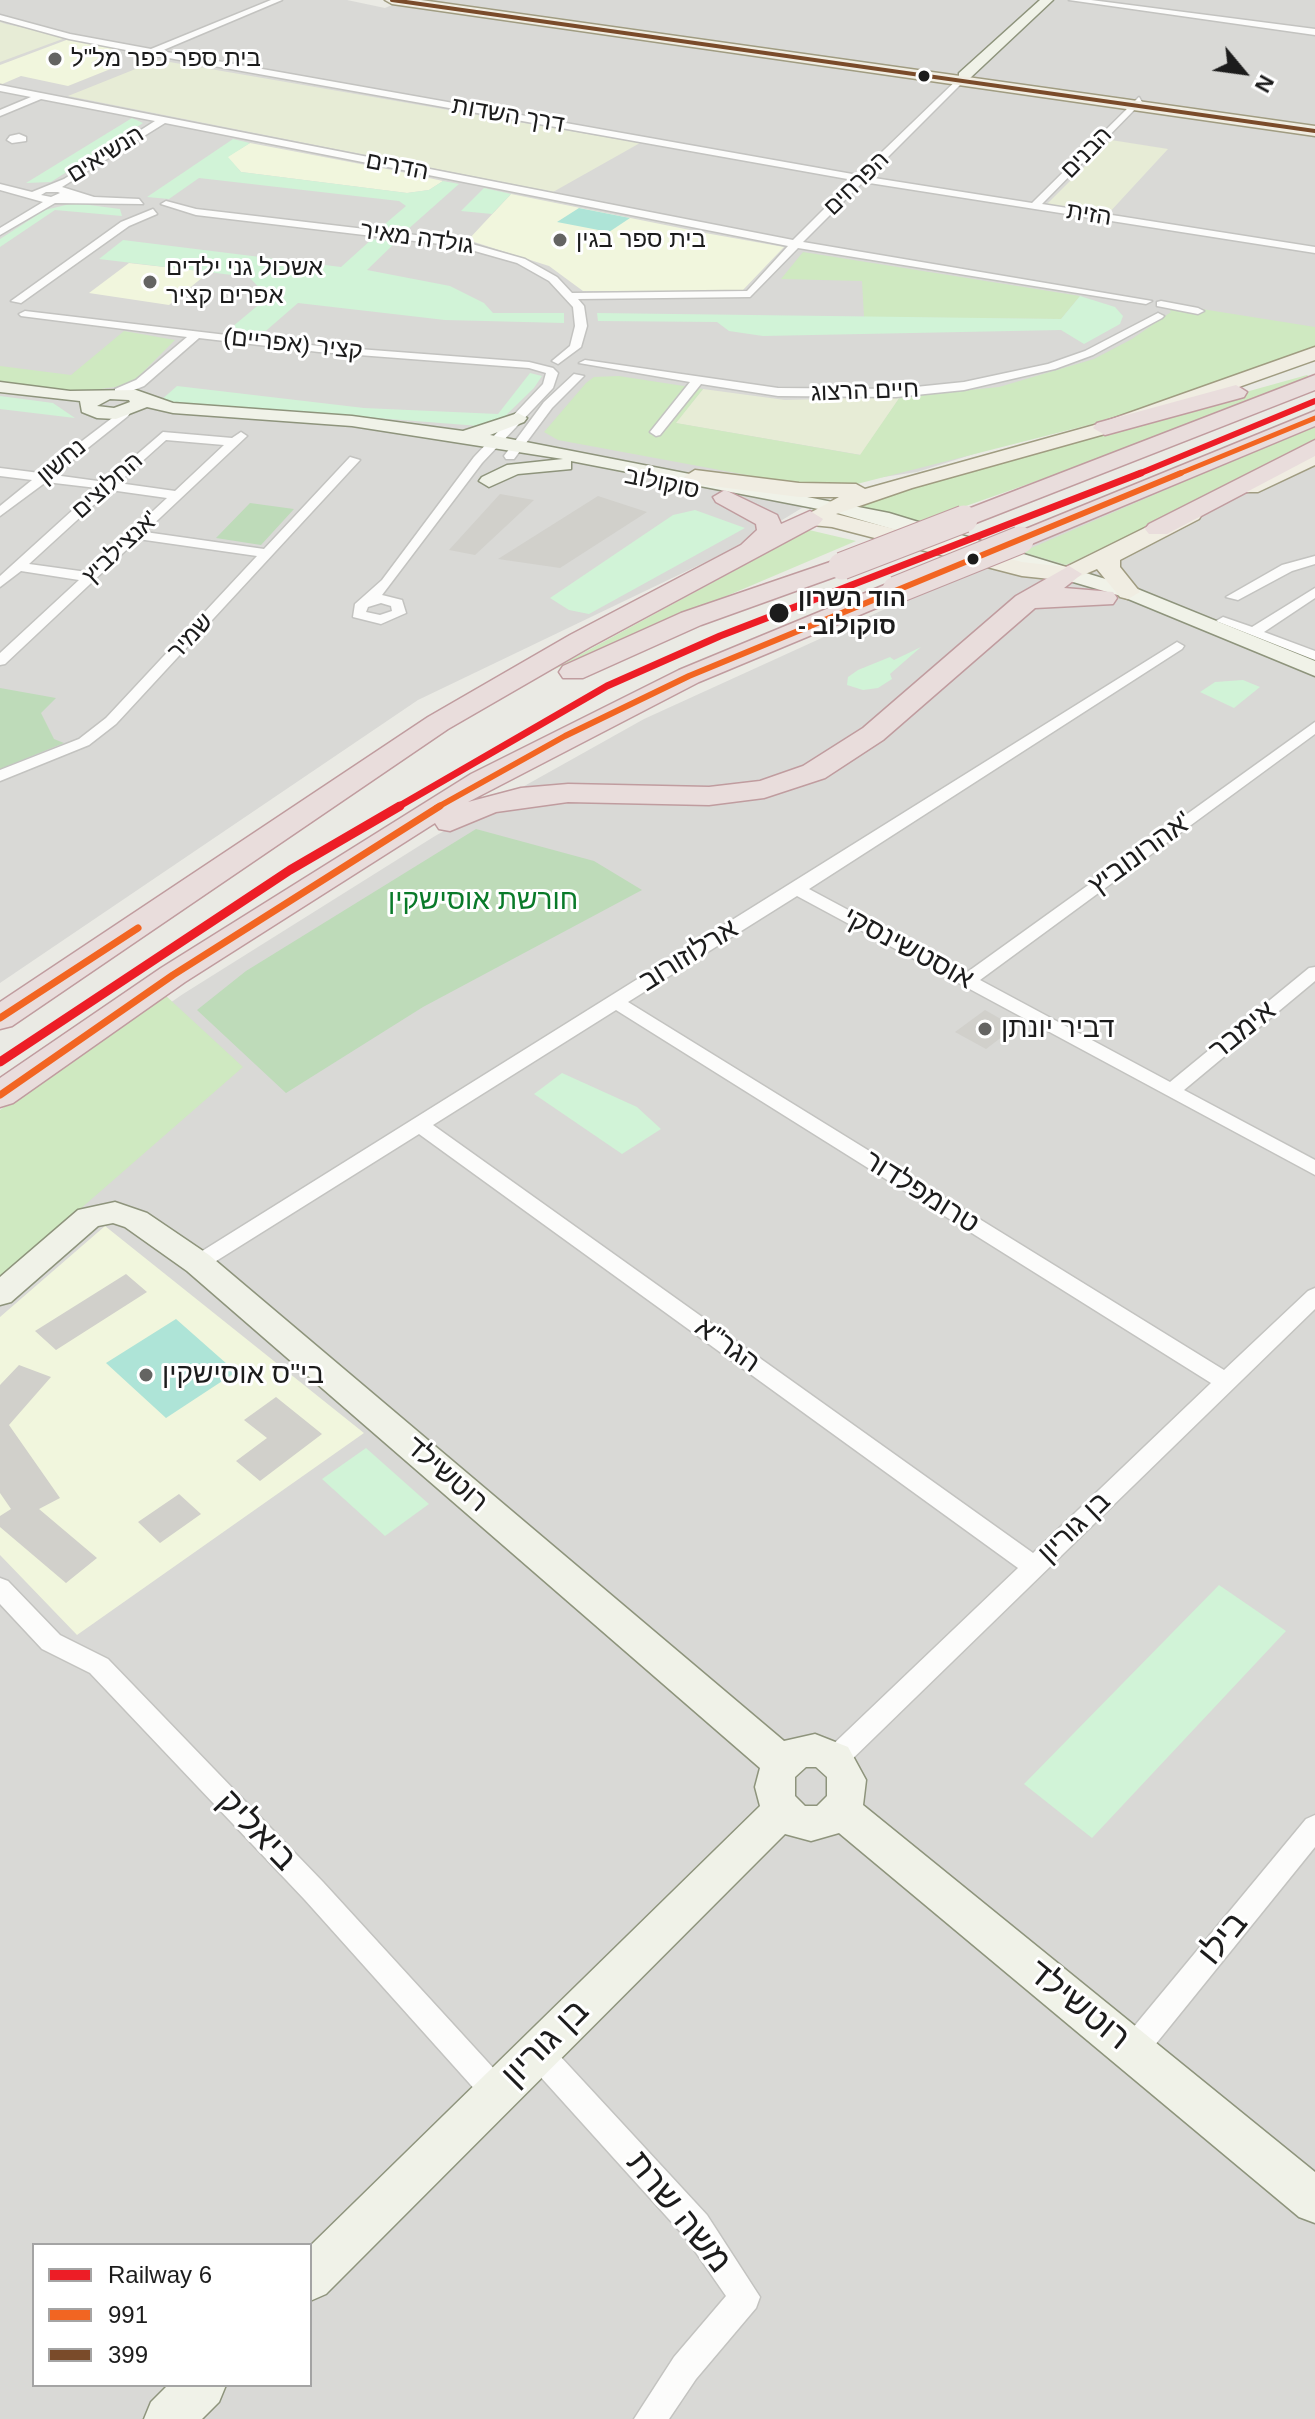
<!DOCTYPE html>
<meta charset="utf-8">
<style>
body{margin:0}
#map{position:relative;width:1315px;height:2419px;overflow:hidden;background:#eaeae4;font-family:Helvetica,sans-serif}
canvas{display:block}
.legend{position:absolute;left:32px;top:2243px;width:280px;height:144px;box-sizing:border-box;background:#fff;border:2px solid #a4a4a4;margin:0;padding:10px 14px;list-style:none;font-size:24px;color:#1c1c1c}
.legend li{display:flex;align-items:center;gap:16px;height:40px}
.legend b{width:40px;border:2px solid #a4a4a4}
.north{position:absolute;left:1203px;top:32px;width:80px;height:80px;-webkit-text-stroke:6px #fff;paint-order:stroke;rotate:119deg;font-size:22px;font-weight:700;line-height:32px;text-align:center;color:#1c1c1c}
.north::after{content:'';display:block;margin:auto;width:28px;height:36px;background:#1c1c1c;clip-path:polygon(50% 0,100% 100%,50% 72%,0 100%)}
</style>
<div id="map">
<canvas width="1315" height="2419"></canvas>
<ul class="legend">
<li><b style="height:10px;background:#ed1d26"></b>Railway 6</li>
<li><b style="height:10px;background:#f26522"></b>991</li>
<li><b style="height:10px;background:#7a4b2a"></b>399</li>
</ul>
<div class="north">N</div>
</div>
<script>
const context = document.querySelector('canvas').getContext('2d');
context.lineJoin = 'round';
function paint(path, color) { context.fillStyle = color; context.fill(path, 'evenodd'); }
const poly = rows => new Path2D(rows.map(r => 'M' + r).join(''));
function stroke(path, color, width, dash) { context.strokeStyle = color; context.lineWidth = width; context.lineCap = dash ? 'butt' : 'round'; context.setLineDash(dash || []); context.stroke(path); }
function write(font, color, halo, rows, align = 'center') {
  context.font = font + ' Helvetica,"Noto Sans Hebrew",sans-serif'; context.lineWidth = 6; context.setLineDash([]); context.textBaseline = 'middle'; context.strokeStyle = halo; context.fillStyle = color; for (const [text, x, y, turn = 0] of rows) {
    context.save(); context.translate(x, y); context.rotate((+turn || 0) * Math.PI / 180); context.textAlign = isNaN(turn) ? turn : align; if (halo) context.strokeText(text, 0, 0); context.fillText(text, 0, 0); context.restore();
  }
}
const residential = poly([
 [0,0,347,0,385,8,404,0,1315,0,1315,346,917,472,843,483,741,545,418,700,0,983],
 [1315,413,1315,2419,0,2419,0,1120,183,994,435,836,644,719],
 [34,2245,310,2245,310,2385,34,2385]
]);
const education = poly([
 [69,39,117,47,91,63,113,68,68,86,21,76,0,85,0,65],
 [250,143,392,170,443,181,429,190,407,193,241,172,227,157],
 [511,194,705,233,784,247,742,291,583,291,549,266,468,240],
 [129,263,209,272,169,305,89,293],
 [105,1226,364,1433,77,1635,0,1555,0,1317]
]);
const farmland = poly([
 [0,22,6,24,68,37,0,62],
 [158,60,640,143,553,192,68,96],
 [1111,140,1168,149,1108,214,1047,204],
 [703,389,785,400,900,397,861,455,675,423]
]);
const grass = poly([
 [803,252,1080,296,1061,319,864,317,862,281,781,279],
 [1164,303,1315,327,1315,352,1120,417,845,487,814,487,763,478,558,440,544,432,586,383,594,377,619,376,703,389,676,423,860,455,900,397,999,387,1094,359,1132,339,1171,312],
 [124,331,175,340,136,379,122,386,79,392,0,381,0,366,71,375],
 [1307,375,1313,379,1147,442,915,524,852,507,904,487],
 [1315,425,1315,440,1246,479,1066,565,1022,552],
 [809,530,856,541,550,671],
 [165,995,243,1067,0,1279,0,1110]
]);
const forest = poly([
 [250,503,294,509,261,545,216,538],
 [0,688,56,698,41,713,54,739,64,743,0,769],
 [476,829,594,861,642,890,423,1007,286,1093,197,1010,246,971]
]);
const park = poly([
 [132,118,143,123,51,182,26,183],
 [233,139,250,143,228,157,241,172,407,193,429,190,443,181,459,184,406,231,379,229,406,206,399,201,199,178,169,199,147,197],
 [484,188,511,194,492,214,461,211],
 [74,203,120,209,122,216,55,210,0,247,0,239,45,210],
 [372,239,396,242,367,270,450,286,484,303,493,313,564,313,564,323,445,320,298,303,260,336,226,332,268,297,249,277,99,259,123,240,341,267],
 [1080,296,1115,307,1123,316,1120,324,1084,344,1061,330,763,336,729,331,717,322,598,321,597,313,1061,319],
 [530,373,542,376,534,388,500,421,479,426,160,401,177,386,364,408,498,414],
 [0,396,53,403,75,418,0,409],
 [695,510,745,528,589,614,569,610,550,598,673,515],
 [921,647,890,674,892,679,878,688,863,690,847,685,848,677,858,670,890,657,894,660],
 [1243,680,1260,687,1234,708,1200,692,1215,682],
 [562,1073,637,1107,661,1129,622,1154,534,1094],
 [366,1448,429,1504,385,1536,322,1479],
 [1219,1585,1286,1631,1092,1838,1024,1784]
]);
const pitch = poly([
 [579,208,630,218,609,232,557,222],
 [176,1319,236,1372,166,1418,106,1363]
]);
const building = poly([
 [500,494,534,500,475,555,449,550],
 [598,496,647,512,560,568,498,559],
 [985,1010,1015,1027,986,1049,955,1032],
 [126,1274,147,1292,56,1350,35,1331],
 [19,1365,51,1377,9,1425,60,1498,39,1509,97,1558,66,1583,0,1527,0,1516,11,1509,0,1493,0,1385],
 [276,1397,322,1434,260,1481,236,1461,267,1438,244,1420],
 [179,1494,201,1514,160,1543,138,1522]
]);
const street = poly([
 [271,0,282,0,161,51,858,175,964,73,967,78,868,177,1032,203,1139,97,1142,102,1042,204,1315,247,1315,253,863,182,803,242,1152,301,1146,304,798,248,750,297,578,299,584,306,587,326,581,347,558,364,552,361,570,346,575,326,573,307,549,281,517,263,457,246,196,215,161,204,166,201,196,209,458,240,525,259,557,277,572,293,747,291,788,246,165,123,62,187,94,197,139,199,143,204,55,203,0,235,0,228,43,202,0,190,0,184,32,192,64,179,155,121,41,99,0,116,0,110,31,97,0,91,0,85,793,240,853,180,152,55,69,39,0,20,0,15,70,34,151,49,271,0],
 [46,192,58,192,60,193,51,197,41,195,46,192],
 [1069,0,1091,0,1315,29,1315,35,1069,0],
 [19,134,26,137,26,141,12,143,7,140,10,136,19,134],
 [153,209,157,214,129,226,21,303,11,301,121,222,153,209],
 [1161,301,1198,308,1204,311,1198,314,1157,306,1157,302,1161,301],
 [25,311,319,346,529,362,553,368,558,373,553,388,482,463,382,595,402,600,406,613,381,624,353,617,355,604,382,580,474,457,543,384,546,373,529,368,319,352,199,338,144,386,119,396,115,395,115,389,136,380,187,337,21,316,19,314,25,311],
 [381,603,391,606,392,611,380,615,366,612,368,607,381,603],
 [1158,313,1164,316,1162,318,1093,355,1055,369,964,390,896,397,778,396,701,384,660,435,656,436,650,432,690,382,579,363,585,360,778,388,896,389,964,382,1048,364,1085,351,1158,313],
 [574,374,584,376,552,408,514,459,506,459,504,456,544,402,574,374],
 [124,409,130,413,128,416,54,475,105,482,163,432,232,438,241,432,247,436,145,532,264,549,350,457,360,460,116,724,89,745,0,781,0,770,79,739,106,718,257,556,138,539,5,664,0,665,0,653,79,580,21,571,0,587,0,576,97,488,46,482,0,516,0,506,32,480,0,476,0,468,40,473,124,409],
 [166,440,224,445,175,491,118,483,166,440],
 [110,490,167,498,87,572,29,564,110,490],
 [1315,556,1315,564,1292,571,1238,600,1226,597,1282,565,1315,556],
 [1315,588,1315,598,1264,632,1315,651,1315,660,1216,621,1223,617,1252,627,1315,588],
 [1177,642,1184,646,1182,649,809,889,966,973,1315,722,1315,734,980,980,1170,1082,1309,968,1315,967,1315,981,1184,1090,1315,1160,1315,1175,797,896,628,1002,1224,1370,1308,1291,1315,1288,1315,1309,843,1768,834,1771,825,1768,821,1760,825,1752,1018,1568,419,1134,205,1268,198,1270,188,1263,191,1258,1177,642],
 [616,1010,1211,1383,1033,1553,433,1125,616,1010],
 [0,1578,8,1581,60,1635,108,1659,323,1882,507,2083,511,2093,507,2103,497,2107,487,2103,305,1900,90,1673,42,1649,0,1604,0,1578],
 [1315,1815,1315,1847,1142,2061,1132,2065,1122,2061,1118,2051,1122,2041,1306,1819,1315,1815],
 [538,2039,548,2043,707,2215,760,2297,756,2308,696,2379,669,2419,634,2419,674,2357,726,2296,685,2237,528,2063,524,2053,528,2043,538,2039]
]);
const secondary = poly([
 [1040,0,1053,0,969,79,959,79,959,73,1040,0],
 [0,382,70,391,136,390,173,403,352,416,463,431,518,413,527,418,524,422,490,435,889,513,1135,588,1315,661,1315,676,1121,596,834,512,571,461,571,469,518,474,489,487,479,481,482,477,507,465,563,459,352,426,173,413,147,407,116,419,97,418,82,412,80,401,0,392,0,382],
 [110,399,129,400,130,402,114,408,97,406,110,399],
 [115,1202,147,1213,209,1255,784,1741,815,1734,848,1747,866,1780,863,1805,1315,2172,1315,2223,1299,2217,839,1833,811,1841,785,1834,326,2294,310,2301,310,2246,760,1806,755,1787,760,1768,187,1271,125,1227,113,1223,98,1226,11,1302,0,1305,0,1277,78,1210,115,1202],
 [816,1767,827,1777,827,1796,817,1806,805,1806,795,1796,795,1777,806,1767,816,1767],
 [168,2385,226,2385,219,2402,202,2419,144,2419,151,2402,168,2385]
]);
const primary = poly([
 [385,0,421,0,1315,126,1315,136,392,4,385,0],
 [1315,347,1315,360,1112,432,912,488,836,514,1022,562,1066,567,1183,509,1199,509,1202,514,1199,519,1120,560,1120,567,1140,592,1128,599,1120,597,1097,569,1069,581,1022,576,832,527,802,524,799,519,839,497,799,497,695,484,684,477,695,470,799,483,856,484,865,489,1098,424,1315,347],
 [1315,451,1315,465,1258,492,1242,492,1239,487,1315,451]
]);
const highway = poly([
 [1315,375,1315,390,973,524,964,527,951,519,955,514,1315,375],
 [1236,385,1247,392,1244,397,1105,435,1093,428,1097,423,1236,385],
 [1315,411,1315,426,1029,545,1020,548,1007,540,1011,535,1315,411],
 [1315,440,1315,456,1167,534,1149,534,1145,529,1149,524,1315,440],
 [725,490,777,515,781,524,810,511,823,519,819,524,590,647,448,729,12,1026,0,1029,0,1002,428,717,570,635,741,545,757,530,756,524,716,502,713,497,725,490],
 [842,558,851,561,855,566,851,571,701,625,583,678,563,678,559,672,563,666,681,613,842,558],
 [1069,566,1082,574,1064,588,1113,592,1117,598,1113,604,1035,608,883,740,825,778,764,798,709,805,568,802,496,812,450,831,439,829,435,823,185,982,13,1103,0,1107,0,1078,161,968,471,774,679,670,887,584,905,584,909,590,905,596,699,682,468,802,521,788,568,784,709,787,760,781,803,766,863,728,1016,596,1069,566]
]);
const highwayBridge = poly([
 [842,566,964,519],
 [896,590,1020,540]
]);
const bus1Far2 = poly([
 [1176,475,1315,418]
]);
const bus1Far1 = poly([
 [436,808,565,736,689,676,1181,473]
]);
const bus1 = poly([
 [0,1018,138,928],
 [0,1095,173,975,440,806]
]);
const bus2 = poly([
 [392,0,1315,131]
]);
const rail1Far2 = poly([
 [1136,475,1315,401]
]);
const rail1Far1 = poly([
 [396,808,607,686,720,636,1141,473]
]);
const rail1 = poly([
 [0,1062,290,870,400,806]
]);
const markers = [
 [55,59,8,"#646462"],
 [924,76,7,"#1c1c1c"],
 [560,240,8,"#646462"],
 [150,282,8,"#646462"],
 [973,559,7,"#1c1c1c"],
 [779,613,11,"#1c1c1c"],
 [985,1029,8,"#646462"],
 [146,1375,8,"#646462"]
];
const farPoinames = [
 ["בית ספר כפר מל\"ל",71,59],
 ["בית ספר בגין",576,240],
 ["אשכול גני ילדים",166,268],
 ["אפרים קציר",166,296]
];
const farStreetnames = [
 ["דרך השדות",508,116,10],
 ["הבנים",1087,153,-46],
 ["הנשיאים",106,155,-32],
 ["הדרים",397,167,11],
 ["הפרחים",857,184,-44],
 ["הזית",1089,215,9],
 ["גולדה מאיר",417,239,8],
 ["קציר (אפריים)",293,345,6],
 ["חיים הרצוג",865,392,-2],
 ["נחשון",62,462,-40],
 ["סוקולוב",662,484,12],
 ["החלוצים",108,486,-42],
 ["אנצילביץ'",121,548,-43],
 ["שמיר",191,637,-47]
];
const farStopnames = [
 ["הוד השרון",798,599],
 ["- סוקולוב",798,627]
];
const streetNames = [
 ["אהרונוביץ'",1141,854,-36],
 ["אוסטשינסקי",908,949,28],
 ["ארלוזורוב",689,956,-32],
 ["אימבר",1243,1031,-39],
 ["טרומפלדור",921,1193,32],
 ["הגר\"א",727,1346,36],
 ["רוטשילד",446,1475,41],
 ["בן גוריון",1075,1528,-44]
];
const parkNames = [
 ["חורשת אוסישקין",483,901]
];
const poiNames = [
 ["דביר יונתן",1001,1029],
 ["בי\"ס אוסישקין",162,1375]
];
const nearStreetnames = [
 ["ביאליק",256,1831,46],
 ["בילו",1224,1939,-51],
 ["רוטשילד",1078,2006,39],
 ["בן גוריון",546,2044,-45],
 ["משה שרת",678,2213,51]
];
paint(residential, '#d9d9d6');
paint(education, '#f1f6dd');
paint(farmland, '#e7ecd6');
paint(grass, '#cfe9c1');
paint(forest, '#bedbb9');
paint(park, '#d1f3d7');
paint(pitch, '#aee4d7');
paint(building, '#d1d0cb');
stroke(street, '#c3c3c0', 3);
stroke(secondary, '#8e947c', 3);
stroke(primary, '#a09c81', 3);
stroke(highway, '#c09c9f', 3);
paint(street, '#fcfcfb');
paint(secondary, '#f0f2e8');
paint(primary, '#f0ede2');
paint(highway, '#e9dddc');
stroke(highwayBridge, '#c09c9f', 29, []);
stroke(highwayBridge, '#e9dddc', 27);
stroke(bus1Far2, '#f26522', 5);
stroke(bus1Far1, '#f26522', 6);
stroke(bus1, '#f26522', 7);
stroke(bus2, '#7a4b2a', 4);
stroke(rail1Far2, '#ed1d26', 6);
stroke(rail1Far1, '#ed1d26', 7);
stroke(rail1, '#ed1d26', 9);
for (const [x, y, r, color] of markers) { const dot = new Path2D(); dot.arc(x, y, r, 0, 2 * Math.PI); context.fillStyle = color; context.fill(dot); stroke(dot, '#fff', 3); }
write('24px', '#1c1c1c', '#fff', farPoinames, 'left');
write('24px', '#1c1c1c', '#fff', farStreetnames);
write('bold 24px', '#1c1c1c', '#fff', farStopnames, 'left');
write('28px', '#1c1c1c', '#fff', streetNames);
write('28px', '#097a29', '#fff', parkNames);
write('28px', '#1c1c1c', '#fff', poiNames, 'left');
write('34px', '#1c1c1c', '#fff', nearStreetnames);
</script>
